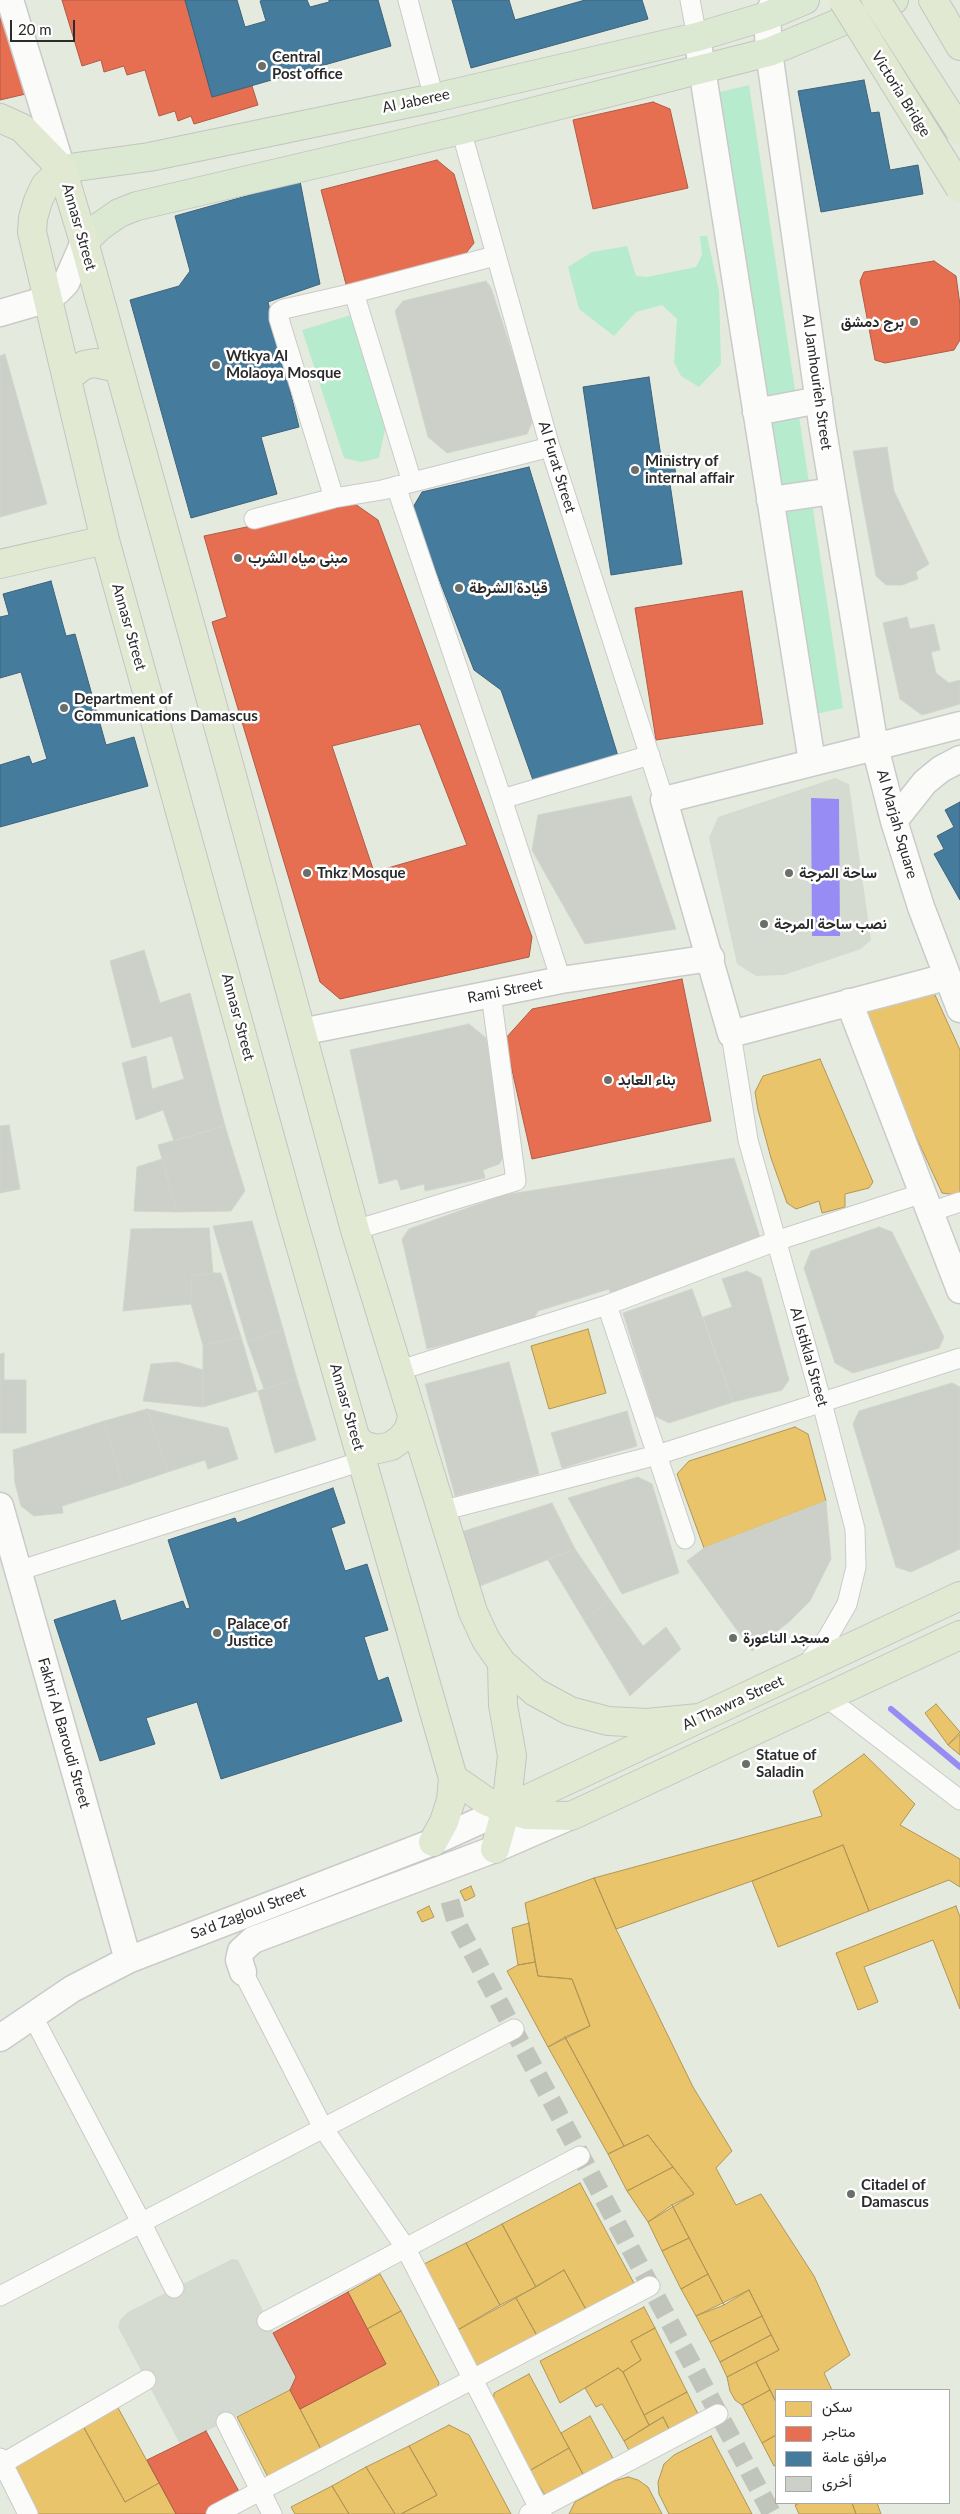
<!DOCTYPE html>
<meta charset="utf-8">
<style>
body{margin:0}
#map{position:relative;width:960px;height:2514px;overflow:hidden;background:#e5eadf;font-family:Lato,Vazirmatn,sans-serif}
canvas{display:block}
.legend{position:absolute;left:775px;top:2389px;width:175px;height:115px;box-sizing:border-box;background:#fff;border:1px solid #aaa;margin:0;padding:6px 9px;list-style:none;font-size:15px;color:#2b2b2b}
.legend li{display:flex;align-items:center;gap:10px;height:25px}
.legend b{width:25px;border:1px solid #aaa}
.scale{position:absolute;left:10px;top:20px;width:65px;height:22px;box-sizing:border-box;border:2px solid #2b2b2b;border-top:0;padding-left:6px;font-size:15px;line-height:18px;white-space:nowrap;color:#2b2b2b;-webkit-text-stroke:4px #fff;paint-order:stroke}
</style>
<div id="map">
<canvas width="960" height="2514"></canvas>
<ul class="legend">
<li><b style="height:14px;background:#e9c46a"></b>سكن</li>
<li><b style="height:14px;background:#e76f51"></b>متاجر</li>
<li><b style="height:14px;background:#457b9d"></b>مرافق عامة</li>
<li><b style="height:14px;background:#cdd0c9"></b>أخرى</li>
</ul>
<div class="scale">20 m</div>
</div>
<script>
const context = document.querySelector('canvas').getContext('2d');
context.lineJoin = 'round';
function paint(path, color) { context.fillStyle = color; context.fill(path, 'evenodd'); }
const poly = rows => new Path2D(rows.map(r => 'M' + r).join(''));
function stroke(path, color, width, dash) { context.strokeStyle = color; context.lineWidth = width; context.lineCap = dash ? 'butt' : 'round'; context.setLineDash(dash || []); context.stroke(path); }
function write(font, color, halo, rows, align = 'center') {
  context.font = font + ' Lato,Vazirmatn,sans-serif'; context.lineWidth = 5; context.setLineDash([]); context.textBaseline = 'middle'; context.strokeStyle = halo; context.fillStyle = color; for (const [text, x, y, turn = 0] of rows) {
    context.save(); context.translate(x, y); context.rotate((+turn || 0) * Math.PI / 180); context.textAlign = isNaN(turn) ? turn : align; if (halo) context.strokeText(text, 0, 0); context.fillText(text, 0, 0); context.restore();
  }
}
const green = poly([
 [749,85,843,708,816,714,720,92],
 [700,236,707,236,719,291,721,364,699,387,681,376,674,362,677,319,662,305,636,312,614,336,579,309,568,267,592,252,627,246,636,276,647,277,696,267,702,255],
 [351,315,386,425,379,458,361,462,344,458,302,330]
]);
const plaza = poly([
 [835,778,849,784,871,940,861,949,784,975,756,976,737,964,709,838,718,817],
 [232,2259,238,2260,296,2377,290,2390,180,2444,118,2327,120,2320,128,2312]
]);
const water = poly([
 [811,798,839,799,840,936,812,936]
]);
const homes = poly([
 [921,989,935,995,960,1050,960,1193,957,1195,942,1193,862,1020,870,1008,921,989],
 [820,1059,873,1182,869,1188,845,1194,845,1207,822,1213,819,1201,796,1209,787,1203,771,1158,758,1110,755,1092,763,1076,820,1059],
 [588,1329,606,1393,549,1409,531,1346,588,1329],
 [795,1427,808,1434,826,1501,704,1548,677,1474,689,1461,795,1427],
 [936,1704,960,1732,948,1745,925,1713,936,1704],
 [960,1734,960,1755,948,1745,960,1734],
 [864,1754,915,1804,900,1825,960,1859,960,1887,949,1880,869,1911,843,1845,752,1881,616,1929,594,1878,822,1816,813,1791,864,1754],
 [843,1845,869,1911,778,1947,752,1881,843,1845],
 [594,1878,616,1929,693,2087,732,2151,716,2168,736,2205,761,2194,814,2276,850,2355,824,2373,832,2390,776,2390,776,2402,756,2362,779,2350,749,2290,724,2305,672,2205,694,2194,648,2135,624,2146,565,2037,590,2026,572,1979,538,1976,525,1903,594,1878],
 [471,1886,475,1896,465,1901,460,1891,471,1886],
 [429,1906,434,1917,422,1922,417,1912,429,1906],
 [956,1906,960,1917,960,2009,933,1940,864,1967,878,2002,858,2010,836,1953,956,1906],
 [529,1923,535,1962,518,1965,512,1928,529,1923],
 [535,1962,538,1976,572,1979,590,2026,548,2047,507,1971,518,1965,535,1962],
 [565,2037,624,2146,608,2154,548,2047,565,2037],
 [648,2135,673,2167,627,2191,608,2154,648,2135],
 [673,2167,694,2194,648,2222,627,2191,673,2167],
 [580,2183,635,2285,588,2313,564,2270,536,2287,502,2224,580,2183],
 [672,2205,689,2238,662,2251,648,2222,672,2205],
 [502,2224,536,2287,500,2305,466,2243,502,2224],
 [689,2238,708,2274,681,2289,662,2251,689,2238],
 [466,2243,500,2305,454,2332,420,2266,466,2243],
 [564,2270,588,2313,540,2341,516,2298,564,2270],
 [380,2274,401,2311,367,2329,348,2292,380,2274],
 [708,2274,724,2305,696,2316,681,2289,708,2274],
 [749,2290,762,2316,710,2342,696,2316,749,2290],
 [516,2298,540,2341,474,2370,454,2332,516,2298],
 [644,2307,655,2328,631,2341,641,2360,623,2372,618,2368,560,2403,540,2361,644,2307],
 [401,2311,439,2383,434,2396,323,2453,300,2409,386,2364,367,2329,401,2311],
 [762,2316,771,2335,720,2362,710,2342,762,2316],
 [655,2328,687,2392,644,2415,623,2372,641,2360,631,2341,655,2328],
 [771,2335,779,2350,727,2377,720,2362,771,2335],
 [756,2362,770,2390,742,2405,735,2400,730,2391,727,2377,756,2362],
 [618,2368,623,2372,649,2425,624,2441,602,2404,596,2407,585,2388,618,2368],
 [529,2374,569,2448,529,2471,493,2405,494,2393,529,2374],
 [290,2390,323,2453,270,2481,237,2417,290,2390],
 [770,2390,776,2402,776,2435,762,2443,742,2405,770,2390],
 [687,2392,700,2418,671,2433,663,2417,649,2425,644,2415,687,2392],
 [117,2406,159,2483,125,2502,83,2426,117,2406],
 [590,2416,615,2462,585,2478,561,2433,590,2416],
 [663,2417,671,2433,633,2458,624,2441,663,2417],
 [449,2425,469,2435,511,2514,401,2514,437,2495,409,2446,449,2425],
 [83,2426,125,2502,159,2483,176,2514,31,2514,8,2467,83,2426],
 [776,2435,776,2465,774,2466,762,2443,776,2435],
 [711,2436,752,2514,669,2514,659,2494,658,2482,664,2464,674,2455,711,2436],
 [409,2446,437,2495,401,2514,395,2514,366,2467,409,2446],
 [569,2448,585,2478,548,2499,529,2471,569,2448],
 [366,2467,395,2514,349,2514,332,2486,366,2467],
 [628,2477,638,2480,648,2487,662,2514,569,2514,575,2502,614,2481,628,2477],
 [332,2486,349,2514,295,2514,291,2507,332,2486],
 [800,2503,852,2503,856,2514,799,2514,795,2505,800,2503],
 [852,2503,877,2503,881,2514,856,2514,852,2503]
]);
const shops = poly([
 [62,0,185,0,212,97,252,86,258,105,194,124,191,116,178,121,175,111,159,116,145,70,127,75,124,66,104,72,101,60,82,66,62,0],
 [10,15,30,93,0,100,0,17,10,15],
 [653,102,670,109,688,188,593,209,573,120,653,102],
 [437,160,454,174,474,243,462,258,347,288,321,190,437,160],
 [934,261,956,276,960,305,960,340,954,350,885,363,875,360,860,281,864,272,934,261],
 [355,504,378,520,532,937,529,957,340,999,320,982,212,622,227,617,204,536,355,504],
 [420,724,467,845,374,872,332,746,420,724],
 [742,591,763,724,656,740,635,608,742,591],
 [682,979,711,1121,532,1159,505,1039,532,1009,682,979],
 [348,2292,386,2364,300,2409,290,2390,296,2377,273,2333,348,2292],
 [206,2431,242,2497,211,2514,176,2514,147,2460,206,2431]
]);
const public = poly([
 [185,0,237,0,245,27,266,21,260,1,264,0,307,0,310,7,329,2,329,0,378,0,391,46,212,97,185,0],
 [452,0,509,0,515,20,585,0,642,0,648,19,471,68,452,0],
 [864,80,871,113,879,112,890,170,918,165,923,194,821,212,798,91,864,80],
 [300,181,320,284,268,302,299,427,261,437,277,494,191,518,130,300,179,286,190,271,175,216,300,181],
 [649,377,661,457,673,455,677,483,670,484,682,564,611,575,583,387,649,377],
 [529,467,618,756,534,783,501,690,474,670,412,509,422,492,529,467],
 [51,581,66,636,75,634,106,745,134,737,148,786,0,827,0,765,29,756,32,764,47,759,21,672,0,678,0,617,9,615,3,594,51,581],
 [960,802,960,900,934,854,944,849,937,836,954,827,945,810,960,802],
 [333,1488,345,1523,331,1528,345,1571,367,1564,388,1630,364,1637,378,1681,388,1677,402,1721,221,1779,197,1702,146,1718,155,1744,100,1761,54,1620,115,1600,121,1621,183,1601,186,1609,190,1608,168,1540,235,1518,237,1523,333,1488]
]);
const stream = poly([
 [891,1709,960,1767]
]);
const building = poly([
 [486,281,491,288,534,418,527,434,447,453,428,437,395,311,403,301,486,281],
 [5,354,47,504,0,517,0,356,5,354],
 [887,447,894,491,929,564,916,572,918,579,902,585,886,585,876,576,853,451,887,447],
 [907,617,910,629,934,624,940,650,931,652,936,673,949,683,960,680,960,704,922,715,900,699,883,623,907,617],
 [631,796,676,929,585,944,532,850,538,815,631,796],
 [144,950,160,1003,190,993,225,1126,174,1141,163,1110,136,1120,122,1063,146,1056,152,1089,184,1079,172,1036,132,1048,110,961,144,950],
 [469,1024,486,1038,506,1153,499,1164,483,1170,485,1178,425,1191,424,1184,401,1190,397,1179,379,1184,350,1050,469,1024],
 [9,1125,20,1189,0,1193,0,1126,9,1125],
 [225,1126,245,1191,231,1211,177,1212,158,1145,225,1126],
 [734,1158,760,1237,756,1245,612,1297,609,1289,538,1311,532,1322,427,1349,402,1239,409,1229,504,1195,734,1158],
 [162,1159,177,1212,134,1211,137,1167,162,1159],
 [252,1221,283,1329,247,1341,213,1226,252,1221],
 [879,1227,892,1232,944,1337,939,1348,853,1373,835,1363,804,1268,811,1251,879,1227],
 [209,1228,213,1273,192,1276,191,1304,123,1311,131,1229,209,1228],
 [747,1271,761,1278,789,1380,782,1390,733,1402,703,1317,732,1307,722,1279,747,1271],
 [213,1273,221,1273,241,1337,203,1345,191,1304,192,1276,213,1273],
 [692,1289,733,1402,669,1423,655,1416,623,1313,692,1289],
 [283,1329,297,1379,264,1389,247,1341,283,1329],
 [241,1337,257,1391,203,1407,203,1345,241,1337],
 [4,1353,4,1380,26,1380,26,1433,0,1433,0,1354,4,1353],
 [177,1362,203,1370,203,1407,143,1401,151,1364,177,1362],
 [509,1362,539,1474,455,1496,425,1384,509,1362],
 [297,1379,316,1440,275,1453,258,1391,297,1379],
 [952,1383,960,1387,960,1549,911,1572,896,1567,853,1424,859,1411,952,1383],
 [147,1409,168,1472,123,1487,104,1421,147,1409],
 [147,1409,228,1428,238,1459,208,1469,205,1460,168,1472,147,1409],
 [627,1411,637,1446,562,1468,551,1433,627,1411],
 [104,1421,123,1487,62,1506,63,1513,34,1516,21,1506,15,1483,13,1450,104,1421],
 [638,1477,652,1484,679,1573,622,1594,568,1498,638,1477],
 [826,1501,831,1559,810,1601,790,1621,752,1651,687,1561,704,1548,826,1501],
 [552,1503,575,1549,480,1586,461,1532,552,1503],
 [575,1549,610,1600,584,1620,548,1560,575,1549],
 [610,1600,643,1646,666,1627,681,1649,630,1696,584,1620,610,1600]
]);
const streetTunnel = poly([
 [450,1901,456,1922,772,2514]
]);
const street = poly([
 [408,0,434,98],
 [690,0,697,37],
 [461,130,550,447,664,800],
 [354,293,412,482],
 [396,486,502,799],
 [334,498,279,319,279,312,284,309,354,293,495,256],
 [254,519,334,498,382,490,550,447],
 [561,980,502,799,650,755],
 [731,1034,748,1140,822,1403,855,1529,856,1567,847,1604,828,1637,806,1666],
 [930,1212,960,1202],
 [355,1230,516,1181,491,994],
 [607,1305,685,1539],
 [397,1371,607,1305,776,1241,923,1193],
 [441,1511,657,1455,960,1358],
 [18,1571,362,1461],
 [826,1697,960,1800],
 [243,1972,323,2128,405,2247,542,2514],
 [32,2015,141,2222,174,2288],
 [0,2296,514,2029],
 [267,2321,580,2156],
 [226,2422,272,2514],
 [0,2458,28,2514],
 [0,2465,146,2380],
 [216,2514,650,2286],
 [529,2514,718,2414]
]);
const secondary = poly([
 [10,0,62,169],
 [775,0,767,16,769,52,822,424,875,747,960,725],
 [697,37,812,762],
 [0,313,48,299,58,291,66,283,84,242],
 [756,412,819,400],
 [770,500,833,491],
 [894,821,925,782,941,769,960,759],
 [946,977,731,1034,664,800,875,747,894,821,921,907,960,1009],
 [849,1002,960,1290],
 [301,1032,561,980,711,958],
 [0,1506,128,1960],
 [243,1972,239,1960,241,1951,253,1940,495,1849,571,1816],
 [0,2038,72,1989,128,1960,433,1842,506,1809]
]);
const primary = poly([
 [62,169,149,157,434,98,697,37,767,16,805,0],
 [84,242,99,227,119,213,137,206,461,130,769,52,894,0]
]);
const highway = poly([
 [933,0,960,46],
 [0,118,22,128,62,169,84,242,231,772,355,1230,473,1612,486,1640,502,1663,535,1692,570,1711,608,1721,647,1723,699,1718],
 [62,169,45,186,38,201,33,218,32,232,105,540,291,1213,453,1778,486,1801,506,1809,527,1815,571,1816,960,1635],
 [67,378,84,365,95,363,118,368],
 [0,564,105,540],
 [356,1440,366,1446,378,1449,391,1446,401,1439,409,1429,412,1417],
 [506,1809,960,1596],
 [433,1842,444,1822,451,1800,453,1778],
 [495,1849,506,1809,512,1756,503,1705,502,1663]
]);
const highwayBridge = poly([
 [843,0,960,188],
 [876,0,960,131]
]);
const markers = [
 [262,66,5,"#6c6e6a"],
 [914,322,5,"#6c6e6a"],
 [216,365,5,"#6c6e6a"],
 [635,470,5,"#6c6e6a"],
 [238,558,5,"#6c6e6a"],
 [459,588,5,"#6c6e6a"],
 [64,708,5,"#6c6e6a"],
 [307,873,5,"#6c6e6a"],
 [789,873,5,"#6c6e6a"],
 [764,924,5,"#6c6e6a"],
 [608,1080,5,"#6c6e6a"],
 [217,1633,5,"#6c6e6a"],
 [733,1638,5,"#6c6e6a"],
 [746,1764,5,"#6c6e6a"],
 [851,2194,5,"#6c6e6a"]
];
const poiNames = [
 ["Central",272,57],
 ["Post office",272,74],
 ["برج دمشق",904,322,"right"],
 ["Wtkya Al",226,356],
 ["Molaoya Mosque",226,373],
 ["Ministry of",645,461],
 ["internal affair",645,478],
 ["مبنى مياه الشرب",248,558],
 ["قيادة الشرطة",469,588],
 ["Department of",74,699],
 ["Communications Damascus",74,716],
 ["Tnkz Mosque",317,873],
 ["ساحة المرجة",799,873],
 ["نصب ساحة المرجة",774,924],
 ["بناء العابد",618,1080],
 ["Palace of",227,1624],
 ["Justice",227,1641],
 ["مسجد الناعورة",743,1638],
 ["Statue of",756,1755],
 ["Saladin",756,1772],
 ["Citadel of",861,2185],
 ["Damascus",861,2202]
];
const streetNames = [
 ["Victoria Bridge",901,94,58],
 ["Al Jaberee",416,101,-12],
 ["Annasr Street",79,227,74],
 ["Al Jamhourieh Street",817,382,82],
 ["Al Furat Street",557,467,73],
 ["Annasr Street",129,627,74],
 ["Al Marjah Square",897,824,74],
 ["Rami Street",505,991,-11],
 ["Annasr Street",238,1017,75],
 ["Al Istiklal Street",809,1357,74],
 ["Annasr Street",347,1407,74],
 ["Al Thawra Street",733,1703,-25],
 ["Fakhri Al Baroudi Street",64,1733,74],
 ["Sa'd Zagloul Street",248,1913,-21]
];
paint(green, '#b7ebcd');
paint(plaza, '#d5dbd0');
paint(water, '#978cf3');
paint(homes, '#e9c46a');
stroke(homes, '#b09657', 1);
paint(shops, '#e76f51');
stroke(shops, '#af5b46', 1);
paint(public, '#457b9d');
stroke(public, '#3d637b', 1);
stroke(stream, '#978cf3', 6);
paint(building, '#cdd0c9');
stroke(building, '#d0d5cc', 1);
stroke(streetTunnel, '#c0c4bb', 19, [19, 9]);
stroke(street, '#cacac9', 21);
stroke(secondary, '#cacac9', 29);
stroke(primary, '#c3c5c1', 30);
stroke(highway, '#c3c5c1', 30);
stroke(street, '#fbfcfa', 19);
stroke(secondary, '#fbfcfa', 26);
stroke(primary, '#dbe8d2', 28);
stroke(highway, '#e2e9d3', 28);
stroke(highwayBridge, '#c3c5c1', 30, []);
stroke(highwayBridge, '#e2e9d3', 28);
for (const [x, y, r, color] of markers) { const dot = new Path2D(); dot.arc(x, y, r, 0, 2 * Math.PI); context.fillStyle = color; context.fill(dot); stroke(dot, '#fff', 2); }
write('bold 15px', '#2b2b2b', '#fff', poiNames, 'left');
write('15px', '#2b2b2b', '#fff', streetNames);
</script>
